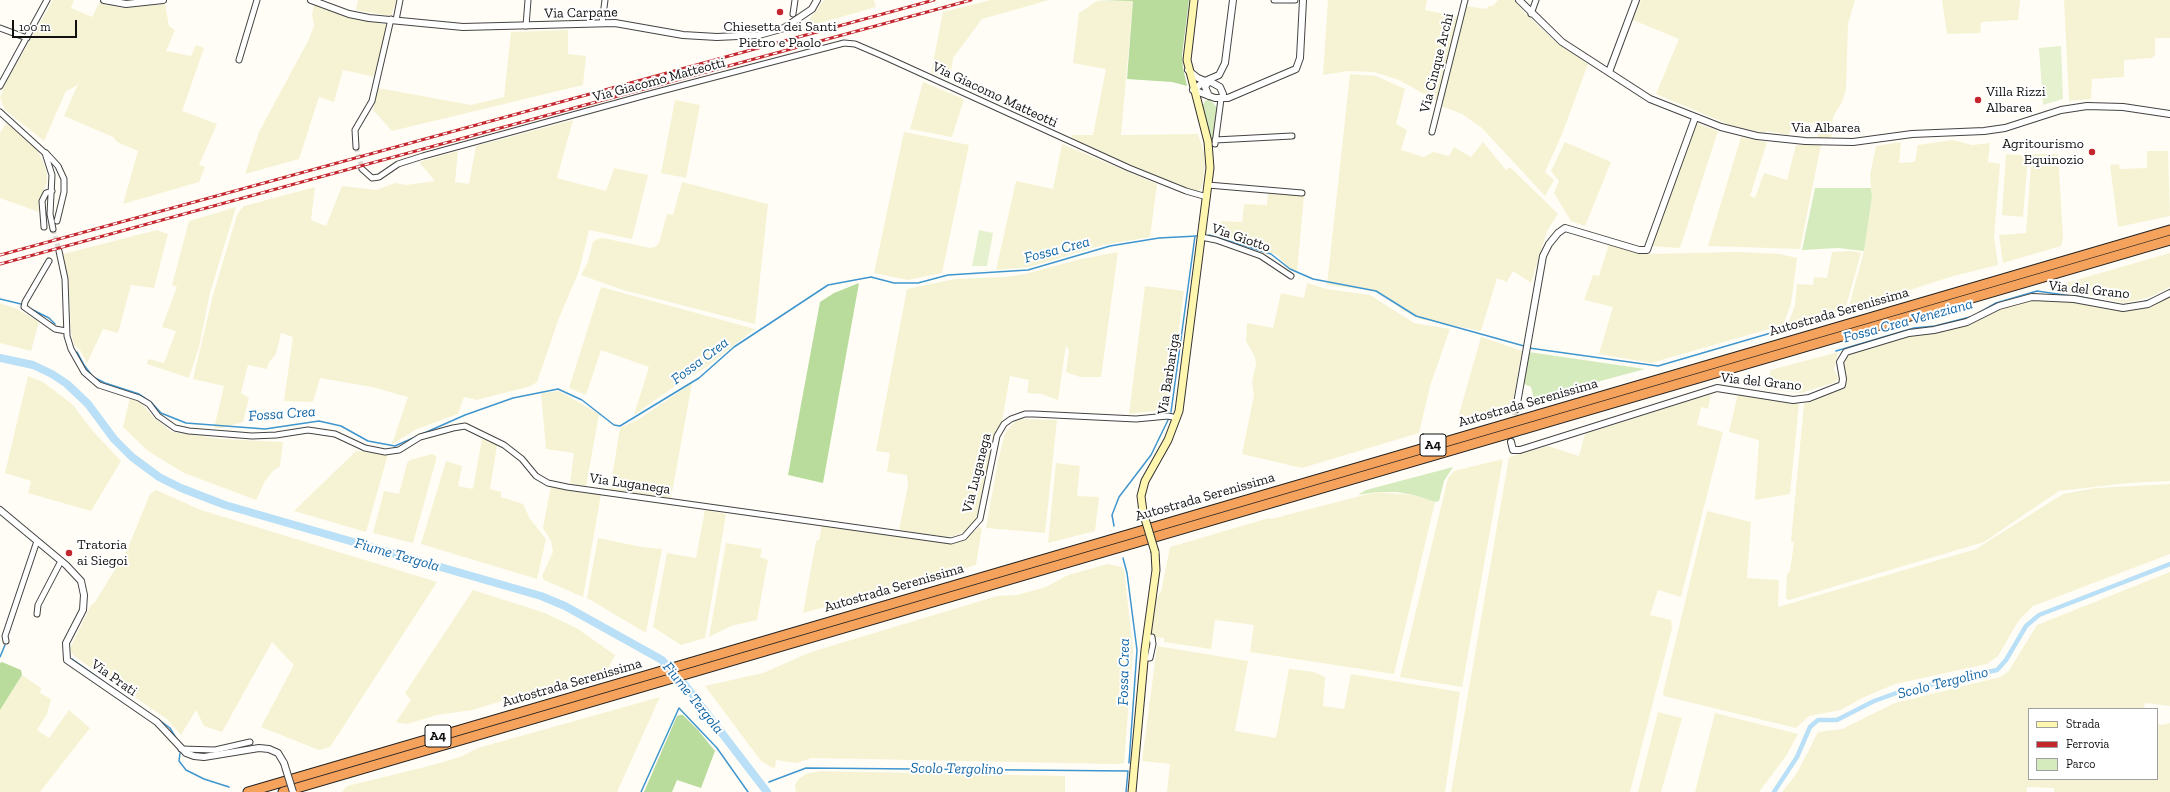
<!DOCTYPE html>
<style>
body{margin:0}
#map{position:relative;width:2170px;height:792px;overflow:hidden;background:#fffdf5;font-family:"Zilla Slab",serif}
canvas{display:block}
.legend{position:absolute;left:2028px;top:708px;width:130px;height:72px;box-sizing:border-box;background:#fff;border:1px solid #a0a0a0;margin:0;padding:5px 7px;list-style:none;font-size:12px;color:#111}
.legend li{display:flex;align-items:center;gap:8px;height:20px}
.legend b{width:20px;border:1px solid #a0a0a0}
.scale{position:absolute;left:12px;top:20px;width:65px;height:18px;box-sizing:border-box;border:2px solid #111;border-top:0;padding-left:5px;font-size:12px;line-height:14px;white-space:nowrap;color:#111;-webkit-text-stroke:3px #fff;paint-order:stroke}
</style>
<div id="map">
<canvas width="2170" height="792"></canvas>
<ul class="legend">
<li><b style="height:5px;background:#fff6b0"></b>Strada</li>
<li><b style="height:5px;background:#c4262e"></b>Ferrovia</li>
<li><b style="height:11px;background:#d5ebbd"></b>Parco</li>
</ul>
<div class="scale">100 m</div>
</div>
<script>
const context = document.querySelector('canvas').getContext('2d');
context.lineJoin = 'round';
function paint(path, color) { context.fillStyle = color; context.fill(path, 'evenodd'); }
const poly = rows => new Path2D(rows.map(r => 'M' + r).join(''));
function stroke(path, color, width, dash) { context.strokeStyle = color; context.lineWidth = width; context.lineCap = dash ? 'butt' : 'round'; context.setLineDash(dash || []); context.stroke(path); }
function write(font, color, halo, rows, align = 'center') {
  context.font = font + ' "Zilla Slab",serif'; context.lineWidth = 4; context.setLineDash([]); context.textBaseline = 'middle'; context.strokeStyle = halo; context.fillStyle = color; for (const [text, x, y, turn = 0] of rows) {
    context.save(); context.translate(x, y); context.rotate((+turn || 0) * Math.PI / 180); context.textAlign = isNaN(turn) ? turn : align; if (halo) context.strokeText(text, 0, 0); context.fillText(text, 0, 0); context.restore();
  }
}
const farmland = poly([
 [53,0,74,0,71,8,92,17,99,3,122,8,165,4,169,26,175,30,166,51,191,56,196,45,204,48,182,111,217,124,199,165,205,167,199,182,123,204,138,151,117,142,113,137,64,116,79,82,76,86,66,91,44,141,5,110,0,98,6,82],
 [358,0,397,0,391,16,356,10],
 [824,0,874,0,876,7,806,27,806,24],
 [991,0,1049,0,982,19,953,58,951,72,948,78,931,73,943,12],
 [1328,0,1427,0,1425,10,1459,17,1439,99,1435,100,1399,80,1374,72,1348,71,1323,75],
 [1498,0,1514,0,1528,16,1558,44,1588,64,1562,134,1545,172,1554,180,1545,196,1482,128,1462,114,1441,106,1465,6,1487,9,1488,6,1493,6],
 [1641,0,1855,0,1848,24,1846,89,1842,102,1833,117,1831,138,1818,138,1818,123,1793,122,1789,135,1767,131,1765,133,1730,125,1656,94,1679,39,1633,20],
 [1942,0,2020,0,2018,20,1981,22,1980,33,1947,34],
 [2064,0,2170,0,2170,38,2155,38,2155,55,2152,58,2124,60,2124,77,2092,79,2091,99,2069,101],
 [1097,1,1133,1,1121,135,1198,134,1204,153,1205,164,1202,188,1198,191,1189,190,1071,140,1072,135,1093,135,1106,69,1073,63,1079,13],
 [314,5,341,15,387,25,375,77,343,70,334,102,319,97,299,159,245,174,259,132,308,41,314,26,312,14],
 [568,30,568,54,586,56,583,85,392,131,373,110,378,88,471,105,504,97,511,32],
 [1350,74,1376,76,1405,89,1396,124,1407,130,1401,150,1424,157,1433,152,1449,156,1454,147,1471,157,1483,142,1506,170,1510,167,1558,214,1547,231,1531,283,1513,271,1507,282,1497,278,1481,331,1420,319,1404,311,1383,295,1371,290,1327,285],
 [923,82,964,99,952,137,910,129],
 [675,100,700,105,686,178,661,173],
 [573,120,557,178,606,191,614,168,648,175,632,239,589,230,579,271,559,318,537,382,531,386,477,400,464,397,458,414,417,429,392,444,408,397,372,387,320,378,313,402,284,401,293,337,281,333,276,354,269,362,267,369,248,365,241,393,249,398,243,422,222,428,214,428,224,386,193,379,213,295,237,215,241,209,244,206,315,187,311,220,326,226,342,186,376,190,395,183,406,185,435,181,419,162,458,151,455,182,469,184,476,146],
 [7,122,36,147,43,162,47,173,47,182,39,201,39,212,0,198,0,133],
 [1696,123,1718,131,1680,248,1651,246],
 [904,132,969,145,942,273,908,280,874,273],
 [1741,137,1767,142,1750,196,1755,198,1764,173,1787,180,1796,145,1821,145,1800,249,1708,246],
 [1953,140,1972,145,1990,143,1988,162,2000,164,1994,237,1998,265,1950,277,1848,310,1864,251,1872,197,1870,175,1876,146,1901,142,1899,163,1915,162,1918,145],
 [1565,142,1611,162,1585,226,1571,221,1554,193,1559,181,1551,171],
 [1062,144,1157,184,1150,237,1103,245,1029,267,996,270,1016,181,1053,189],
 [2147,151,2168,151,2170,216,2118,227,2110,165,2119,164,2120,169,2147,168],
 [2006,154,2028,156,2023,217,2002,215],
 [2032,154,2058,154,2063,237,2061,246,2003,263,1999,235,2026,233],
 [682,182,768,204,755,324,623,290,581,275,588,262,593,242,598,239,603,238,650,248,655,247,659,243,667,214,673,215],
 [1268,193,1304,196,1297,272,1289,268,1277,255,1218,234,1221,221,1242,222,1244,204,1267,205],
 [236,207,210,293,199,347,189,378,147,364,148,359,164,363,176,331,162,327,177,287,172,285,189,221],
 [157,230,168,234,154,288,131,285,118,333,103,329,87,363,80,350,74,345,71,331,69,288,63,254],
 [1609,244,1630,251,1648,254,1737,252,1780,254,1797,258,1791,304,1783,325,1651,363,1599,354,1613,307,1584,300,1593,275,1599,276],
 [1852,251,1861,253,1845,310,1836,313,1827,312,1788,324,1795,305,1797,284,1813,285,1814,277,1827,278,1832,252],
 [1118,252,1101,377,1080,377,1066,372,1069,350,1066,345,1058,400,1042,394,1027,393,1029,380,1010,376,1002,421,993,439,978,513,974,523,969,530,954,536,946,537,899,530,908,485,907,475,887,472,890,453,876,451,907,289,955,279,1005,277,1025,274,1081,259],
 [2170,253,2170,287,2150,297,2125,303,2095,296,2063,292,2062,284],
 [1307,283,1327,289,1370,295,1414,323,1450,329,1430,386,1419,433,1302,468,1242,454,1254,395,1252,381,1256,365,1255,357,1246,341,1247,323,1273,328,1281,293,1304,298],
 [1145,286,1184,291,1168,409,1129,414],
 [601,287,755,329,706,367,681,382,634,415,649,367,601,350,586,395,569,388],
 [2170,296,2170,481,2128,483,2059,491,1984,542,1789,600,1786,598,1787,574,1790,571,1794,543,1791,541,1804,404,1845,385,1846,380,1842,364,1846,355,1913,334,1968,324,1999,309,2031,299,2093,304,2114,309,2148,306],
 [0,303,15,308,39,322,31,351,0,343],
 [1481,337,1522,351,1512,406,1457,421],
 [1838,352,1834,370,1839,379,1833,383,1801,393,1765,389,1771,370],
 [28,376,43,382,72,404,92,430,121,461,91,511,28,493,31,481,5,473],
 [692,383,671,498,610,490,620,428,639,419],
 [559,391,599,414,586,486,570,483,574,453,546,449,541,393],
 [1738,393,1799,403,1790,494,1755,500,1759,440,1729,432],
 [1711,394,1708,409,1701,407,1697,425,1723,432,1681,597,1658,590,1650,615,1671,620,1672,628,1630,792,1451,792,1509,457,1548,446,1579,456,1585,434],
 [130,397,142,404,154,418,172,432,222,439,283,442,280,466,273,471,265,481,256,500,184,473,148,451,123,427],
 [1021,419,1057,420,1045,533,986,528,998,461,1005,433,1015,422],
 [482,439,497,445,490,489,501,492,501,497,523,504,530,519,546,539,537,579,421,544,446,461,462,466,458,486,473,489],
 [356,451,388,454,366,532,294,511],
 [432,454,436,456,436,460,413,543,373,533,384,491,399,494,407,463,410,460],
 [1503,459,1462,687,1400,677,1448,478,1454,471],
 [1056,463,1080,466,1077,496,1099,497,1095,531,1048,543],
 [2170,484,2170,554,2033,606,2019,620,1998,656,1987,664,1895,684,1862,698,1841,710,1809,716,1796,728,1664,696,1663,693,1707,511,1751,522,1747,578,1779,580,1778,607,1976,549,2063,494,2096,488],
 [551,486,601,494,583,597,544,580,542,576,553,552,551,541,543,528],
 [156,490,201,510,437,582,330,747,319,750,261,727,294,665,272,642,222,732,204,726,196,710,181,735,167,719,74,656,71,652,71,646,91,605,95,602,127,550,150,494],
 [1376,492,1414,495,1435,502,1394,674,1250,652,1254,625,1247,624,1215,620,1211,649,1164,642,1164,638,1151,637,1157,597,1161,592,1170,547,1269,518,1271,519],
 [705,510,726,514,705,638,681,645,653,627,667,553,696,558],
 [822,524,960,541,967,538,979,527,982,528,976,565,851,602,846,601,803,613,816,541,819,540],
 [598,538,642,547,662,549,646,633,587,598],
 [726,543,762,549,760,557,768,560,757,620,731,626,709,637],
 [1108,564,1122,567,1124,570,1133,650,1124,763,1117,764,812,758,796,763,776,760,775,768,771,767,761,761,705,686,763,673,811,652,997,596,1017,595,1046,587,1068,575],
 [2170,572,2170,706,2145,703,2144,709,2029,709,2029,779,2157,779,2157,724,2162,725,2170,723,2170,792,2054,792,2054,788,2027,787,2027,792,1782,792,1797,773,1818,732,1842,729,1895,703,2000,677,2008,672,2037,625],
 [473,590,545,613,578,629,615,655,608,669,472,710,437,715,407,724,396,722,411,700,405,693],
 [1157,646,1248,661,1235,731,1276,738,1289,669,1314,672,1325,677,1323,706,1344,709,1351,674,1460,692,1445,792,1167,792,1170,764,1142,761],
 [22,675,41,688,40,693,51,699,47,714,37,730,49,738,69,710,90,728,40,792,0,792,0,710],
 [660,697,617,792,342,792,347,786,429,766,460,757,478,748],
 [1658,712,1682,718,1661,792,1638,792],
 [1715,713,1798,734,1786,756,1759,792,1695,792],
 [820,771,1065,776,1065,792,796,792,795,784,800,778,806,774]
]);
const green = poly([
 [1210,99,1217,108,1212,143,1202,106,1205,101],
 [1815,188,1871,188,1872,197,1864,251,1838,248,1802,250],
 [1529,352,1645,369,1534,399,1531,387,1522,383],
 [1453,467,1444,481,1439,501,1435,502,1414,495,1397,492,1376,492,1358,495,1366,490]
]);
const forest = poly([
 [1097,0,1189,0,1182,55,1183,68,1187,86,1172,82,1127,79,1133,1],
 [859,283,823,483,788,475,820,302,834,293],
 [2,662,21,670,22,675,0,710,0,663],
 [680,715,683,715,698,730,715,751,701,788,677,780,672,792,644,792,677,716]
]);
const pitch = poly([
 [2061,46,2063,99,2043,105,2039,48],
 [979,230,993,233,987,266,972,266]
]);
const stream = poly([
 [1209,235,1271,254,1290,269,1313,279,1376,291,1416,316,1524,346],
 [2076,296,2106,302],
 [0,299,21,304],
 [2143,302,2152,299],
 [27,307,49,318,55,324],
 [1975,315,1996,303,2037,291,2072,296],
 [1529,348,1658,366,1829,316],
 [1836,351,1914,328,1935,326,1970,317],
 [77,352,84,365,93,377,105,383,139,394,151,402,161,413,186,423,265,429,319,421,341,426,368,441,395,446,465,415,513,398,558,389,582,400,614,425,620,426,699,378,734,347,828,285,871,277,894,283,918,283,948,275,1028,270,1110,246,1159,238,1197,236],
 [1171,412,1195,236],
 [1114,526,1112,515,1119,497,1151,455,1168,420],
 [1123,558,1127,573,1137,650,1129,763],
 [0,657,5,645],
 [72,659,147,712],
 [159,720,170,728,176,738],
 [180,753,179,761,186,770,204,779,229,787],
 [769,782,806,768,1128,771,1126,792],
 [641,792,679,708,717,748,748,792]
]);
const canal = poly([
 [1774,792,1797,757,1810,727,1818,720,1837,720,1874,701,1902,691,1997,670,2006,660,2026,626,2039,615,2170,564]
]);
const river = poly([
 [0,358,33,365,52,374,67,384,88,404,114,439,132,457,159,477,181,488,225,505,541,596,565,606,662,660,685,685,767,792]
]);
const minorTunnel = poly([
 [356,147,362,169],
 [53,229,59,251]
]);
const tertiaryTunnel = poly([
 [1511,442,1516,409]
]);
const minor = poly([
 [1274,0,1295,0],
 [793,14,795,0],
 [1531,14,1536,0],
 [396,20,400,0],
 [602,23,605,0],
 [526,26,528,0],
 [0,28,27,38],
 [239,60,257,0],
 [0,86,47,0],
 [0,112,45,153,52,175,50,214,53,229],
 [1432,132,1465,0],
 [1215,140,1292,136],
 [1215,144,1221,99],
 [356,147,355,130,372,101,391,19],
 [46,153,58,166,64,179,64,192,57,221],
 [362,169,372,178,379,177,398,164,423,156,646,95,844,43,855,44,883,56,1129,168,1186,191,1207,197],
 [1208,185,1302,193],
 [44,227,42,201,46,193,52,191],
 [1201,237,1216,240,1261,256,1291,276],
 [59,251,65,279,67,336,71,349,84,372,99,385,139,398,149,404,158,416,175,428,189,431,252,436,276,435,308,430,335,434,365,448,385,452,399,450,420,437,453,428,465,426,504,445,522,459,536,476,548,483,567,487,951,541,964,537,980,519,997,436,1004,424,1011,419,1025,414,1034,414,1136,419,1168,416,1177,418],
 [49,261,25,302,24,307,55,329,66,331],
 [37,614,38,605,61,561],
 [6,641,5,636,37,541],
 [1145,658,1150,658,1153,644,1152,637],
 [181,749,215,750,250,742]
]);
const tertiary = poly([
 [104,0,126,4,163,0],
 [311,0,349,14,369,18,463,27,615,23,683,35,717,37,759,35,784,28,812,9,817,0],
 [1519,0,1562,42,1650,99,1721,127,1757,136,1805,141,1853,142,1912,134,1984,131,2005,128,2061,110,2087,106,2123,107,2170,114],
 [1188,70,1198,78,1205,81],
 [1609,72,1636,0],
 [1193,90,1215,98,1228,98,1296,69,1300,58,1303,0],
 [1193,90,1205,81,1219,75,1225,63,1233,0],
 [1209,96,1205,87,1209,81,1220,87,1223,94,1221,99],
 [1516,409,1543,256,1549,244,1558,233,1565,228,1639,250,1647,250,1695,118],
 [1511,442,1513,450,1520,450,1717,388,1793,400,1809,398,1842,385,1843,379,1840,362,1846,352,1909,333,1934,330,1967,322,1999,306,2032,297,2074,299,2123,308,2148,304,2170,293],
 [0,510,66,565,81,581,84,595,83,610,66,643,67,660,157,722,186,753,194,756,204,757,259,748,269,749,278,753,284,763]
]);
const secondary = poly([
 [1143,512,1141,496,1145,481,1168,440,1179,411,1210,168,1208,142,1187,60,1194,0],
 [1132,792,1145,650,1156,570,1155,552]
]);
const motorway = poly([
 [248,792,2170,230],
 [283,792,2170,240]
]);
const rail = poly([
 [0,255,934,0],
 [0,264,971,0]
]);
const tertiaryBridge = poly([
 [284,763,293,792]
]);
const secondaryBridge = poly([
 [1143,512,1155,552]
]);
const markers = [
 [780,12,4,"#c4262e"],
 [1978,100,4,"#c4262e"],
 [2092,152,4,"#c4262e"],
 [69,553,4,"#c4262e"]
];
const shields = [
 [1433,445,26],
 [438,736,26]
];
const shieldNames = [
 ["A4",1433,445],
 ["A4",438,736]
];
const streetNames = [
 ["Via Carpane",581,13,-1],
 ["Via Cinque Archi",1437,63,-76],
 ["Via Giacomo Matteotti",659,80,-15],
 ["Via Giacomo Matteotti",995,95,25],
 ["Via Albarea",1826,128],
 ["Via Giotto",1241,238,19],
 ["Via del Grano",2089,290,6],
 ["Autostrada Serenissima",1839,312,-16],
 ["Via Barbariga",1169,374,-81],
 ["Via del Grano",1761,382,6],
 ["Autostrada Serenissima",1528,403,-16],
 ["Via Luganega",977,473,-76],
 ["Via Luganega",630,484,8],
 ["Autostrada Serenissima",1205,497,-16],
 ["Autostrada Serenissima",894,588,-16],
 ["Via Prati",114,678,35],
 ["Autostrada Serenissima",572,683,-16]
];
const poiNames = [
 ["Chiesetta dei Santi",780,27,"center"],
 ["Pietro e Paolo",780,43,"center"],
 ["Villa Rizzi",1986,92],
 ["Albarea",1986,108],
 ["Agritourismo",2084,144,"right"],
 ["Equinozio",2084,160,"right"],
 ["Tratoria",77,545],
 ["ai Siegoi",77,561]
];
const waterNames = [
 ["Fossa Crea",1057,250,-15],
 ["Fossa Crea Veneziana",1908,321,-15],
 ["Fossa Crea",700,361,-37],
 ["Fossa Crea",282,414,-4],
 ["Fiume Tergola",397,555,16],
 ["Fossa Crea",1124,672,-89],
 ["Scolo Tergolino",1943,683,-14],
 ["Fiume Tergola",693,698,51],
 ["Scolo Tergolino",957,769,1]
];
paint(farmland, '#f6f3d4');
paint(green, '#d5ebbd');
paint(forest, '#b9dc9c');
paint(pitch, '#e6f2cf');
stroke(stream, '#3f96cf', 1.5);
stroke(canal, '#b9e0f7', 4.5);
stroke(river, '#b9e0f7', 8);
stroke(minorTunnel, '#dbdad3', 5, [5, 2.5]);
stroke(tertiaryTunnel, '#dbdad3', 6, [6, 3]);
stroke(minor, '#444', 7);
stroke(tertiary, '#444', 8);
stroke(secondary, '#333', 9);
stroke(motorway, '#222', 11);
stroke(minor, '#fff', 5);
stroke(tertiary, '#fff', 6);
stroke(secondary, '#fff6b0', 7);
stroke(motorway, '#f5a25d', 9);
stroke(rail, '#c4262e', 3);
stroke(rail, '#fff', 1.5, [4.5]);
stroke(tertiaryBridge, '#444', 8, []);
stroke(secondaryBridge, '#333', 9, []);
stroke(tertiaryBridge, '#fff', 6);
stroke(secondaryBridge, '#fff6b0', 7);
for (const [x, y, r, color] of markers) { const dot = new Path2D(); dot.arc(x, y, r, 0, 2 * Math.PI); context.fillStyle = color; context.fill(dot); stroke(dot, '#fff', 1.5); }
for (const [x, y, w] of shields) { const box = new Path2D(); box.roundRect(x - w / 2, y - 11, w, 22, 3); context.fillStyle = '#fff'; context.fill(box); stroke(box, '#111', 1); }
write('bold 13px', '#111', null, shieldNames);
write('14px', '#111', '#fff', streetNames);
write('14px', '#111', '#fff', poiNames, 'left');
write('italic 15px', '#1768a6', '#fff', waterNames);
</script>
